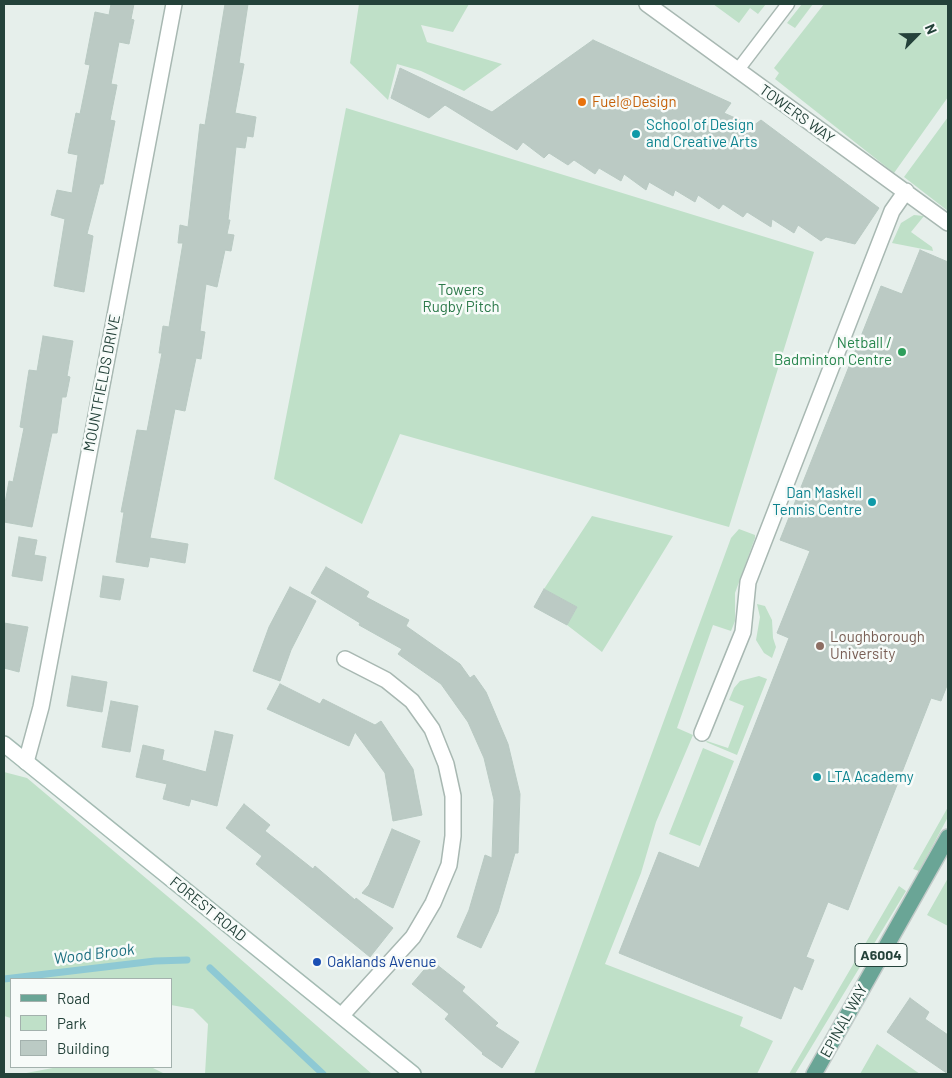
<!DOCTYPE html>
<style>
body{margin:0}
#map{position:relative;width:952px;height:1078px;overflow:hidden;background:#e6efeb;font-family:Barlow,sans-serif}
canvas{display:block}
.frame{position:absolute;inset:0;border:5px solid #24423a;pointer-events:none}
.legend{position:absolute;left:10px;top:978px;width:162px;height:90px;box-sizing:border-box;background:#f7fbf9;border:1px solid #a3b1ad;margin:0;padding:6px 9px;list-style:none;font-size:15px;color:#24423a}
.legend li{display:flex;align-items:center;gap:10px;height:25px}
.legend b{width:25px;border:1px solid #a3b1ad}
.north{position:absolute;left:892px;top:10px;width:50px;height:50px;-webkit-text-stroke:4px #f7fbf9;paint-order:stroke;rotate:67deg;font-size:14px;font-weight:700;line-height:20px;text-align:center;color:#24423a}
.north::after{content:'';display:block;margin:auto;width:18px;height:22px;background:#24423a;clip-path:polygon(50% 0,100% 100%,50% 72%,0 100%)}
</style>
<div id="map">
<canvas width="952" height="1078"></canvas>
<div class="frame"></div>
<ul class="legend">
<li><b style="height:6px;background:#6aa596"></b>Road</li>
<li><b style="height:14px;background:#bfe0c8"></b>Park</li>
<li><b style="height:14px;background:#bbcac4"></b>Building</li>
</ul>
<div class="north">N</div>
</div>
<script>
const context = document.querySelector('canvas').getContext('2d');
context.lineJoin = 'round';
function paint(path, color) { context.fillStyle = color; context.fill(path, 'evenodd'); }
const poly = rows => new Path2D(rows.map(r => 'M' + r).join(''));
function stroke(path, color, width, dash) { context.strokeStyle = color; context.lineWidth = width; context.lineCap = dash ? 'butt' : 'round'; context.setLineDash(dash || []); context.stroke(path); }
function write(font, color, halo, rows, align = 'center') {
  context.font = font + ' Barlow,sans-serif'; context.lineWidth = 5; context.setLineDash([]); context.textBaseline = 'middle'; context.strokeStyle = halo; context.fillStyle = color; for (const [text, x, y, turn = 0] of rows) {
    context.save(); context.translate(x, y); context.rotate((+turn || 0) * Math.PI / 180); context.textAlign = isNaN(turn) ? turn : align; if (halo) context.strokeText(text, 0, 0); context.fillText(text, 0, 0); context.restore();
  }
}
const green = poly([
 [359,4,469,4,453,32,421,25,427,42,502,64,464,91,421,71,397,64,388,100,350,63],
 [713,4,766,4,758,14,750,8,739,23],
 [802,4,813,4,795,28,787,23],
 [824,4,948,4,948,97,894,173,775,79,779,73,774,68],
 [346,108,814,252,729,527,400,434,362,524,274,479],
 [948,117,948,211,904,177],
 [914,215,924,216,911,232,932,247,933,251,892,243,901,223],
 [592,516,673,536,602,652,567,625,577,607,544,589],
 [739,529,755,535,755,538,735,593,735,621,731,631,713,625,677,728,693,735,656,822,641,873,605,964,743,1017,740,1026,773,1041,757,1074,534,1074,731,538],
 [757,604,765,606,772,620,773,638,776,647,772,658,764,653,756,640,760,617],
 [759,676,767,679,737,755,706,742,707,741,728,748,744,706,729,700,734,688,740,681],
 [703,748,734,761,700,846,669,834],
 [4,772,27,778,198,922,372,1074,205,1074,208,1024,193,1009,171,1005,171,979,11,979,11,1018,4,1016],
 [948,807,948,817,919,871,913,869],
 [948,878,948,926,927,915],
 [899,886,906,891,795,1074,789,1074],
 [877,1044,920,1074,860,1074],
 [58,1067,151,1067,165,1074,21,1074]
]);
const stream = poly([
 [210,968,323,1074],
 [4,979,155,961,187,960]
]);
const building = poly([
 [111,4,134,4,131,19,134,20,129,44,119,42,111,84,117,85,110,120,115,121,103,184,100,184,87,234,93,236,84,292,54,286,65,219,51,215,57,190,72,193,78,155,68,153,76,113,80,114,90,65,85,64,95,12,109,15,111,4],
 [225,4,248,4,239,63,244,64,235,113,256,117,253,137,247,136,245,148,236,147,228,220,230,220,227,234,234,235,231,251,225,250,217,287,206,284,200,331,205,332,201,359,196,358,185,411,175,409,150,538,188,544,185,563,150,557,148,567,116,562,124,512,121,512,137,430,147,431,162,353,159,353,163,326,169,327,183,243,178,243,180,225,188,227,200,124,205,125,225,4],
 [593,40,731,103,724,113,753,126,761,120,879,208,855,244,826,237,821,241,798,225,794,233,772,219,771,227,747,212,743,217,723,204,719,209,698,195,695,202,675,190,673,196,649,182,646,190,624,174,621,181,599,168,595,174,574,160,568,165,549,153,544,158,523,142,517,150,445,105,429,118,391,98,400,68,492,112,593,40],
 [920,250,948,262,948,683,941,701,931,698,848,910,828,902,806,957,814,960,802,990,794,986,781,1019,619,953,659,852,699,868,789,638,777,633,810,551,780,540,881,286,902,294,920,250],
 [43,336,73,341,67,376,70,377,66,397,62,397,57,433,52,433,32,527,4,522,4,509,9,481,13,482,24,428,20,427,29,370,37,371,43,336],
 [19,537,37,540,34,555,46,557,42,581,12,576,19,537],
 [326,567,369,592,366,597,409,620,406,626,460,664,470,678,474,675,486,692,508,744,520,794,518,853,515,853,498,912,481,948,457,937,469,910,485,855,492,858,494,800,484,758,468,722,441,684,398,654,402,649,359,625,360,623,311,593,326,567],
 [103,576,124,579,120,600,100,597,103,576],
 [290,587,316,601,291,650,280,681,253,671,269,627,290,587],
 [544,589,577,607,567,625,534,607,544,589],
 [4,623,28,627,19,672,4,668,4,623],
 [72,676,107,682,102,712,67,706,72,676],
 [280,684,320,704,323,699,375,725,381,721,413,769,422,815,393,821,385,773,355,732,349,746,267,709,280,684],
 [111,701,138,706,130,752,102,747,111,701],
 [215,731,233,735,217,806,191,799,189,806,163,799,167,784,136,777,143,745,164,750,162,760,206,772,215,731],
 [244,804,270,825,265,831,313,869,315,866,355,900,356,898,393,928,370,957,256,864,262,856,226,828,244,804],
 [392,829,420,841,393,908,362,893,369,885,392,829],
 [429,964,436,964,465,987,462,991,498,1023,495,1026,519,1042,502,1068,482,1054,483,1053,445,1019,449,1014,412,984,429,964],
 [910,998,929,1012,925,1019,948,1035,948,1074,887,1032,910,998]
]);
const lane = poly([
 [737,71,788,4]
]);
const street = poly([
 [647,4,948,223],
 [702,733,743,632,748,582,892,211,906,191],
 [26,762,41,707,174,4],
 [342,1015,413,937,433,903,449,865,453,836,453,796,446,764,432,729,412,701,386,680,345,659]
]);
const secondary = poly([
 [4,744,413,1074]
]);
const primary = poly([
 [814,1074,948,837]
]);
const markers = [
 [582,102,5,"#e8710a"],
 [636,134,5,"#0f9aa8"],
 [902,352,5,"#2e9e5b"],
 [872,502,5,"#0f9aa8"],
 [820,646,5,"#8d6e63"],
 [817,777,5,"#0f9aa8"],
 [317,962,5,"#1a4fb4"]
];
const shields = [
 [881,955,52]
];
const shieldNames = [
 ["A6004",881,955]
];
const foodNames = [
 ["Fuel@Design",592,102]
];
const streetNames = [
 ["TOWERS WAY",797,114,36],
 ["MOUNTFIELDS DRIVE",102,383,-79],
 ["FOREST ROAD",208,909,39],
 ["EPINAL WAY",844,1021,-61]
];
const cultureNames = [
 ["School of Design",646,125],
 ["and Creative Arts",646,142],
 ["Dan Maskell",862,493,"right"],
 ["Tennis Centre",862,510,"right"],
 ["LTA Academy",827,777]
];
const parkNames = [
 ["Towers",461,290],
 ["Rugby Pitch",461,307]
];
const leisureNames = [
 ["Netball /",892,343],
 ["Badminton Centre",892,360]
];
const educationNames = [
 ["Loughborough",830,637],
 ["University",830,654]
];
const transitNames = [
 ["Oaklands Avenue",327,962]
];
const waterNames = [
 ["Wood Brook",94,954,-7]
];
paint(green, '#bfe0c8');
stroke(stream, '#8ec9d4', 7);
paint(building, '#bbcac4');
stroke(building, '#b8c9c2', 1);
stroke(lane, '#a8b8b2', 15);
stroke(street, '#a8b8b2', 18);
stroke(secondary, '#a4bbb3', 18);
stroke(primary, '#c2cac8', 18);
stroke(lane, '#fff', 12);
stroke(street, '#fff', 15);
stroke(secondary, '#fff', 15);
stroke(primary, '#6aa596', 15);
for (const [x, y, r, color] of markers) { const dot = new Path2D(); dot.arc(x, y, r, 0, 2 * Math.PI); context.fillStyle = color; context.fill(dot); stroke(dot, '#f7fbf9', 2); }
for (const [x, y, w] of shields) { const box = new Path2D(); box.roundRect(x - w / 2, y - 11.5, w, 23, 4); context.fillStyle = '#f7fbf9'; context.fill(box); stroke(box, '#24423a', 1); }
write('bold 14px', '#24423a', null, shieldNames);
write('15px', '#c56008', '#f7fbf9', foodNames, 'left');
write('15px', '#24423a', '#f7fbf9', streetNames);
write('15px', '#0d838f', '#f7fbf9', cultureNames, 'left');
write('15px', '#2d7a4b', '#f7fbf9', parkNames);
write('15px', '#27864d', '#f7fbf9', leisureNames, 'right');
write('15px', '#785e54', '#f7fbf9', educationNames, 'left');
write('15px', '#164399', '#f7fbf9', transitNames, 'left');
write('italic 16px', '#1c6f80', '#f7fbf9', waterNames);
</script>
